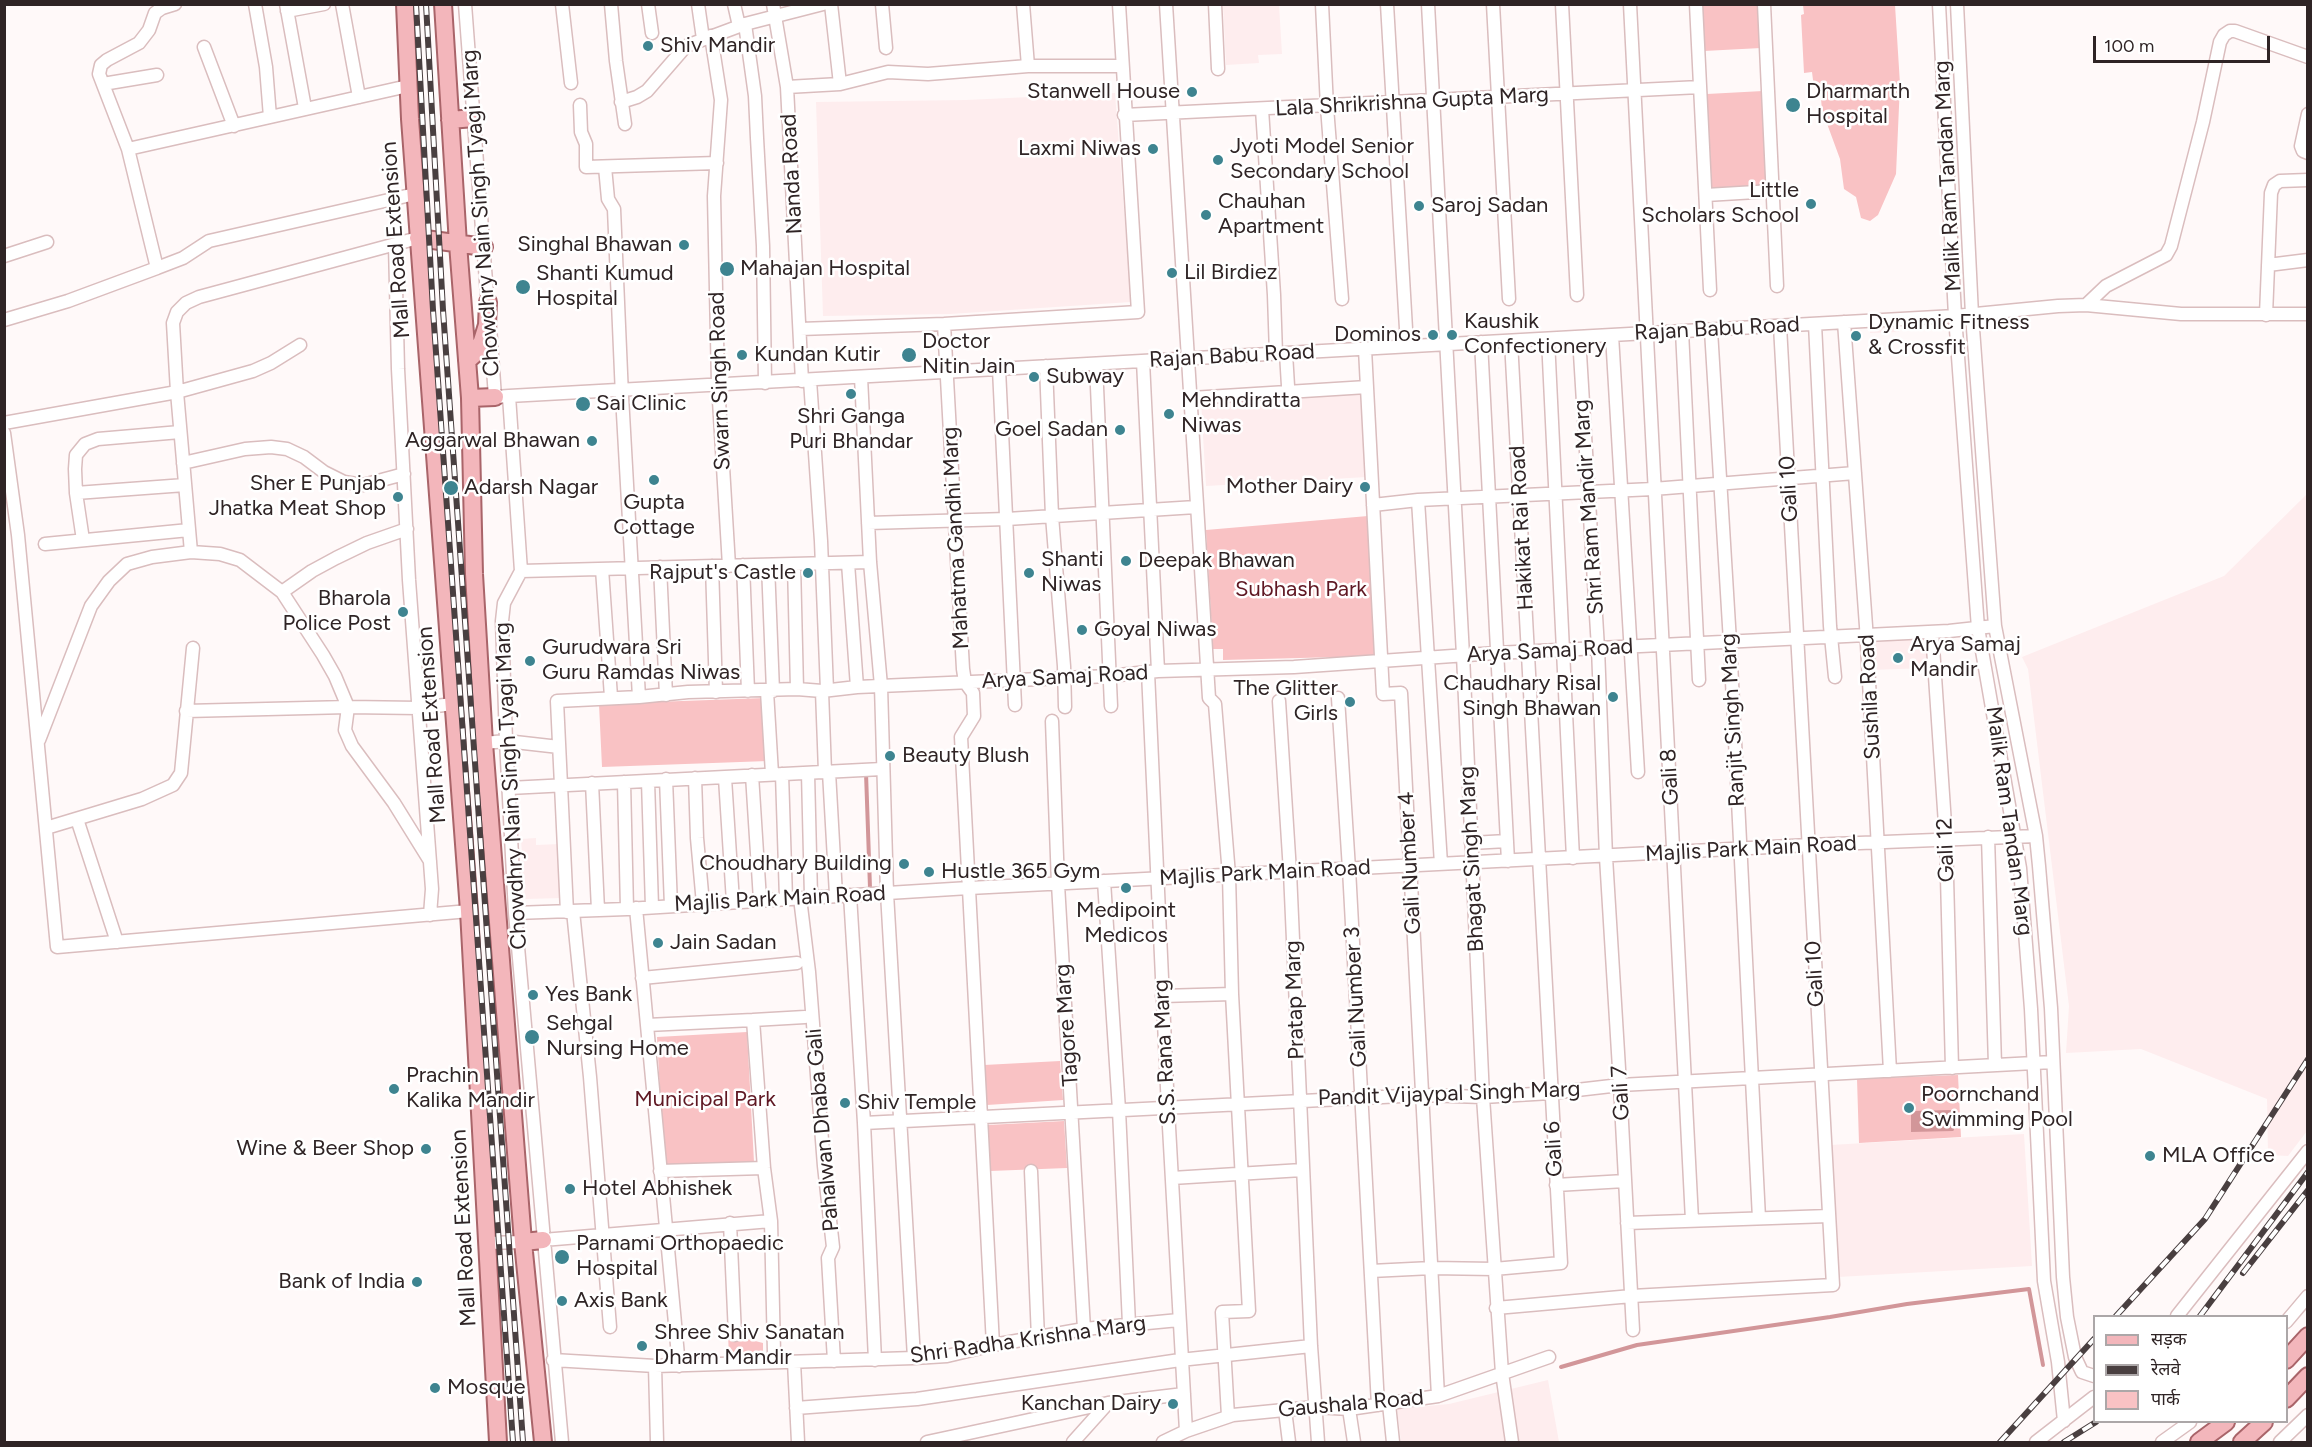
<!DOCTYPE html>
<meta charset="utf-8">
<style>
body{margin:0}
#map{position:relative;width:2312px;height:1447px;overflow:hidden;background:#fff9f9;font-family:Figtree,"Noto Sans Devanagari",sans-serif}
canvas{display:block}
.frame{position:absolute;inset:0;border:6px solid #2f2425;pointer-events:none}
.legend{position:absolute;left:2093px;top:1315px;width:195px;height:108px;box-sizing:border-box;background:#fff;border:2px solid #aca7a8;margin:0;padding:8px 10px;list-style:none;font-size:18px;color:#2f2425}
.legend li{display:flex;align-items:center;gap:12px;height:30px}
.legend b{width:30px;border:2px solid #aca7a8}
.scale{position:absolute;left:2093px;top:36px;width:177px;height:27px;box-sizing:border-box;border:3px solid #2f2425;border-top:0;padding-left:8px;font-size:18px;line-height:21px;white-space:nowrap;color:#2f2425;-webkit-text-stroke:4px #fff;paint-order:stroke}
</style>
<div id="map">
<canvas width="2312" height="1447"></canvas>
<div class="frame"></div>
<ul class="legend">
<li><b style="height:8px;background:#f3b6bb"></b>सड़क</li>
<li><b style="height:8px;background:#493f40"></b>रेलवे</li>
<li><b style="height:16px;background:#f9c2c4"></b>पार्क</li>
</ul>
<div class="scale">100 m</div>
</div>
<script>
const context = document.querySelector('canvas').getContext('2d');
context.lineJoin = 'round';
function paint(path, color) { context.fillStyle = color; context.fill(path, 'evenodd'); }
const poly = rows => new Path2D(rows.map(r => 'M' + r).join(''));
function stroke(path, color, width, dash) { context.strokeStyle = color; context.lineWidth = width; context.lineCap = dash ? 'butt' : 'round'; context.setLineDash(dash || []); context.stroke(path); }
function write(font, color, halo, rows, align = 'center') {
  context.font = font + ' Figtree,sans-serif'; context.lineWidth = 5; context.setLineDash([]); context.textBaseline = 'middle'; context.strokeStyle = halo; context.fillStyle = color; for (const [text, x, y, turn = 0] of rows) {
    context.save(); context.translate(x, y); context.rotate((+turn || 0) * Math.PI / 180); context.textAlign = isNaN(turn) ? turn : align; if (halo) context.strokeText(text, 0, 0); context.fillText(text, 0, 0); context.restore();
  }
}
const built = poly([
 [1223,5,1279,5,1282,54,1258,55,1259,63,1226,65],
 [1115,93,1131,302,950,314,823,316,816,102,966,100],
 [1889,326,1899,326,1899,332,1870,333,1870,329],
 [1361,392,1367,477,1206,486,1201,401],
 [2307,494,2307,1131,2288,1156,2268,1155,2267,1099,2141,1049,2066,1053,2069,1006,2028,669,2022,657,2224,576],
 [1925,637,1927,668,1871,670,1870,640],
 [536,838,536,845,560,844,563,898,525,899,521,839],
 [2024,1134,2032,1266,1838,1277,1830,1145],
 [1548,1380,1559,1442,1401,1442,1397,1409,1449,1404]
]);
const green = poly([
 [1701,5,1758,5,1761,48,1704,51],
 [1803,5,1895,5,1900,84,1896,174,1878,215,1870,221,1861,218,1856,197,1844,189,1840,159,1822,110,1820,88,1814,88,1812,72,1804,73,1801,15,1804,14],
 [1763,91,1768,187,1712,189,1707,94],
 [1368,516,1377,656,1223,660,1223,649,1213,649,1206,530],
 [765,698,768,761,602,767,599,704],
 [747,1032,754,1162,664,1167,657,1037],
 [1060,1061,1063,1100,987,1105,984,1065],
 [1958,1075,1961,1137,1859,1143,1857,1079],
 [1064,1121,1067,1168,990,1171,988,1125],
 [728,1334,763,1343,763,1356,729,1357]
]);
const water = poly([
 [1951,1110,1954,1130,1953,1131,1911,1132,1911,1115,1913,1111]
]);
const stream = poly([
 [866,773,870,888],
 [1561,1367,1637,1345,1830,1317,1907,1304,2029,1289,2043,1365]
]);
const minor = poly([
 [255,4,266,67,270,117],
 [286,4,305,108],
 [342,4,359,97],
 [465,4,488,308],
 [562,4,571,83],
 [611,4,616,61,625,124],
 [648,4,652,33],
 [698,4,703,39],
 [734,4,739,26],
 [773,4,787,87,802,381],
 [831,4,840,84],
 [882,4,886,48],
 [1023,4,1028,66],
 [1166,4,1209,698,1215,704,1229,875,1232,994,1249,1311,1222,1312,1228,1416],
 [1215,4,1218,69],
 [1322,4,1327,107,1342,299],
 [1387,4,1407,346],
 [1428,4,1463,655,1483,1097,1502,1373,1512,1442],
 [1493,4,1509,299],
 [1562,4,1577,295],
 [1630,4,1692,1220],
 [1696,4,1710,290],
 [1764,4,1777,286],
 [1939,4,1955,316,1978,628,2020,868,2031,1009,2044,1281,2058,1362,2064,1421],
 [1957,4,1972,315,1995,626,2036,836,2039,866,2051,1008,2063,1277,2067,1317,2075,1357,2082,1372,2094,1376],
 [287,11,324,4],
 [745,24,755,96,757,138,763,246,765,383],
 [711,36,721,100,714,196,718,384,729,566],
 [204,47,234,126],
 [103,84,157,75],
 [787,87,840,84,888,72,928,74,1028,66,1122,66],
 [621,102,637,97,647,91,686,46,745,24,823,4],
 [580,105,581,132,586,144,586,167,717,163],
 [1262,109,1274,295,1276,354],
 [2308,114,2301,146,2303,151,2308,153],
 [1124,115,1700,87],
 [128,149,99,74,101,65,107,60,139,43,149,30,155,13,162,8,175,4],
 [605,167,608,199,614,209,622,396,639,697],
 [1706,195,1773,191],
 [395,245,398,369,409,580,432,889,430,915],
 [4,256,47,242],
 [2268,265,2308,260],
 [157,268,183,258,209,241,415,194],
 [2086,305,2106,286,2166,255,2171,246,2203,122,2220,42,2224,35,2230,31,2235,31,2308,57],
 [2266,315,2271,193,2274,185,2280,181,2308,180],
 [4,320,68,301,157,268,128,149,408,86],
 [1844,322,1866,626,1890,1071],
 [944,324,963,669,965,682,973,693,974,716,961,737,993,1345],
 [1815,324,1830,626,1835,677],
 [490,326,495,397,509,396,521,571,504,603,502,621,506,741,515,913,562,1442],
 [800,329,944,324,1138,312,1119,4],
 [1711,330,1730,642,1759,1218],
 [1682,331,1699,680],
 [1612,335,1638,772],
 [1579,337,1598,648,1606,857,1620,1085,1633,1330],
 [1548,339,1573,858],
 [1481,342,1508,861],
 [1365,349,1383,694,1401,693,1438,1396],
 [1286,353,1288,386],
 [1143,361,1158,671],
 [1096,364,1111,706],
 [1046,366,1052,516,1064,666,1065,707],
 [999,369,1015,705],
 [861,377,870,562,881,686,887,893,914,1358],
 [810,380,821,541,827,690],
 [509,396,1955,316,2058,306,2086,305,2181,314,2308,314],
 [1191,398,1367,387],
 [4,423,177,392,253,371,271,363,300,345],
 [4,433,18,535,57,947,469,911],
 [183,463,245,449,271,447,287,449,304,457,324,472,344,482,363,485,404,474],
 [76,493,185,485],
 [1418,500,1441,864],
 [1373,505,1418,500,1653,489,1855,473],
 [868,523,1007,519,1196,507],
 [83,540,76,493,75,469,76,455,85,444,98,439,180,432],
 [45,544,189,530],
 [191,552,177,392,173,323,177,312,186,303,199,297,418,238],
 [848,563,857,687],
 [794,564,797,689],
 [743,565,748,691],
 [768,565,773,691],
 [712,566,716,692],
 [660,567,666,695],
 [602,569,611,697],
 [521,571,870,562],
 [282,592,312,571,336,558,367,543,407,529],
 [1932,632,1946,839,1952,1068],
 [1148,672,1168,1109,1186,1431],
 [767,691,772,774],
 [822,691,825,772],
 [1338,698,1349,869,1378,1405],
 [1279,701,1290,872,1311,1346,1318,1442],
 [186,711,348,707,419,708,453,704],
 [1052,721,1058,884,1084,1329],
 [39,740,91,606,109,581,127,564,152,557,191,552,220,554,240,560,282,592,323,655,335,676,348,707,345,730,352,746,394,803,430,861],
 [484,743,506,741,559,747],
 [829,772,836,895],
 [808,773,811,897],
 [782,774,786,899],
 [752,775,760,900],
 [695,778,697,838,703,904],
 [725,778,733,902],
 [666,779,671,906],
 [648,781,652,907],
 [624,782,627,909],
 [592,783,598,910],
 [509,788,882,769],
 [77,819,117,942],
 [46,828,142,799,173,785,181,773,193,648],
 [1988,837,1995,1065],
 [1471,843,1507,841],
 [1104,881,1119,1110,1129,1324],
 [850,895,864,1123,875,1360],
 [800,898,809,972,824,1166,833,1247,828,1258,834,1361],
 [636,908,679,1366],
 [573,911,590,1077,610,1327],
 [567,912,557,701,639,697,688,692,797,689,822,691,857,687,1109,676,1158,671,1294,667,1496,653,1949,631,1995,626],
 [515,913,627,909,969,888,1809,845,2036,836],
 [642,978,797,963],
 [1162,996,1232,994],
 [753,1020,805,1017],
 [647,1025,753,1020,764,1168,771,1221,774,1353],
 [864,1123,1422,1095,1483,1097,1551,1093,1620,1085,2053,1062],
 [660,1171,764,1168],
 [1031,1171,1038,1338],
 [1172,1178,1302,1170],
 [1556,1185,1625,1181],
 [730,1223,735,1335],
 [1627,1223,1829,1216],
 [543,1240,771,1221],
 [487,1243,523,1242],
 [1371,1271,1432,1268,1494,1269,1561,1263,1511,341],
 [1496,1308,1632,1296,1833,1285,1780,326],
 [2177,1316,2308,1151],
 [2286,1322,2308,1296],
 [553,1360,655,1366,914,1358,947,1356,993,1345,1084,1329,1179,1320],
 [794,1362,798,1442],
 [655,1366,657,1442],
 [1389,1404,1393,1442],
 [796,1408,917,1399,1180,1360,1311,1346],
 [1349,1409,1354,1442],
 [1285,1410,1289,1442],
 [927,1442,1108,1403,1184,1394],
 [1073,1442,1108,1403],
 [1163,1442,1186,1431,1233,1415,1315,1407,1349,1409,1438,1396,1549,1357],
 [2036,1442,2094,1397],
 [2162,1442,2190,1422],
 [2280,1442,2308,1415]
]);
const major = poly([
 [405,4,410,119,469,911,498,1442],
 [443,4,458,244,470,398,474,574,484,743,523,1242,543,1442],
 [450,120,474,118],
 [418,238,484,247],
 [467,361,476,353,482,341,487,325,488,302],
 [470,398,495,397],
 [523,1242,543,1240],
 [2286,1360,2308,1336],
 [2286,1399,2308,1376],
 [2199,1442,2226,1422],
 [2242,1442,2264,1422]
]);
const rail = poly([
 [416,4,433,310,513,1442],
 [426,4,443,310,523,1442],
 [2243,1273,2308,1190],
 [2116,1316,2205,1219,2308,1059],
 [2200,1316,2308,1172],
 [2000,1442,2094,1339],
 [2064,1442,2096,1422]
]);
const markers = [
 [648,46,6,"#3e8490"],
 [1192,92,6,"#3e8490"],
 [1793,105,8,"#3e8490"],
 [1153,149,6,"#3e8490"],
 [1218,160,6,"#3e8490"],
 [1811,204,6,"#3e8490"],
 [1419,206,6,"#3e8490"],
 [1206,215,6,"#3e8490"],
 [684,245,6,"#3e8490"],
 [727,269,8,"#3e8490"],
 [1172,273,6,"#3e8490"],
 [523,287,8,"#3e8490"],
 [1433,335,6,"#3e8490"],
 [1452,335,6,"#3e8490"],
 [1856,336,6,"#3e8490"],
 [742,355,6,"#3e8490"],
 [909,355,8,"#3e8490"],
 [1034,377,6,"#3e8490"],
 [851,394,6,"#3e8490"],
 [583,404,8,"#3e8490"],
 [1169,414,6,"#3e8490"],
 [1120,430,6,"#3e8490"],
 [592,441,6,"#3e8490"],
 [654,480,6,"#3e8490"],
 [1365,487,6,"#3e8490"],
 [451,488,8,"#3e8490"],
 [398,497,6,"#3e8490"],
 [1126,561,6,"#3e8490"],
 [808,573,6,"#3e8490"],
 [1029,573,6,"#3e8490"],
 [403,612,6,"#3e8490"],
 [1082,630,6,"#3e8490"],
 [1898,658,6,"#3e8490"],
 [530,661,6,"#3e8490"],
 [1613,697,6,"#3e8490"],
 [1350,702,6,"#3e8490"],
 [890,756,6,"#3e8490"],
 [904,864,6,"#3e8490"],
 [929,872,6,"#3e8490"],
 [1126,888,6,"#3e8490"],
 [658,943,6,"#3e8490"],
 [533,995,6,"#3e8490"],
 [532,1037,8,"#3e8490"],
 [394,1089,6,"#3e8490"],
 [845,1103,6,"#3e8490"],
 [1909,1108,6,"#3e8490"],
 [426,1149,6,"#3e8490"],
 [2150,1156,6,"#3e8490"],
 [570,1189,6,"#3e8490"],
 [562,1257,8,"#3e8490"],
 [417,1282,6,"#3e8490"],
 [562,1301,6,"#3e8490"],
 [642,1346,6,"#3e8490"],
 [435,1388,6,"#3e8490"],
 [1173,1404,6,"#3e8490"]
];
const poiNames = [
 ["Shiv Mandir",660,46],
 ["Stanwell House",1180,92,"right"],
 ["Dharmarth",1806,92],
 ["Hospital",1806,117],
 ["Jyoti Model Senior",1230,147],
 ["Secondary School",1230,172],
 ["Laxmi Niwas",1141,149,"right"],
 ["Little",1799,191,"right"],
 ["Scholars School",1799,216,"right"],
 ["Chauhan",1218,202],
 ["Apartment",1218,227],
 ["Saroj Sadan",1431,206],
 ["Singhal Bhawan",672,245,"right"],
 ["Mahajan Hospital",740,269],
 ["Lil Birdiez",1184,273],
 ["Shanti Kumud",536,274],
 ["Hospital",536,299],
 ["Kaushik",1464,322],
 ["Confectionery",1464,347],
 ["Dynamic Fitness",1868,323],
 ["& Crossfit",1868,348],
 ["Dominos",1421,335,"right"],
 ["Doctor",922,342],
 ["Nitin Jain",922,367],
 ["Kundan Kutir",754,355],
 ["Subway",1046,377],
 ["Mehndiratta",1181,401],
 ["Niwas",1181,426],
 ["Sai Clinic",596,404],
 ["Shri Ganga",851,417,"center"],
 ["Puri Bhandar",851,442,"center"],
 ["Goel Sadan",1108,430,"right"],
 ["Aggarwal Bhawan",580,441,"right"],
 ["Sher E Punjab",386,484,"right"],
 ["Jhatka Meat Shop",386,509,"right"],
 ["Mother Dairy",1353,487,"right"],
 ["Adarsh Nagar",464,488],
 ["Gupta",654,503,"center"],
 ["Cottage",654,528,"center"],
 ["Shanti",1041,560],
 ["Niwas",1041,585],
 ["Deepak Bhawan",1138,561],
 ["Rajput's Castle",796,573,"right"],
 ["Bharola",391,599,"right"],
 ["Police Post",391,624,"right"],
 ["Goyal Niwas",1094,630],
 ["Arya Samaj",1910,645],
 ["Mandir",1910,670],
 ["Gurudwara Sri",542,648],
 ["Guru Ramdas Niwas",542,673],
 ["Chaudhary Risal",1601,684,"right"],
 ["Singh Bhawan",1601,709,"right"],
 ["The Glitter",1338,689,"right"],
 ["Girls",1338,714,"right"],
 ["Beauty Blush",902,756],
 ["Choudhary Building",892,864,"right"],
 ["Hustle 365 Gym",941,872],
 ["Medipoint",1126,911,"center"],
 ["Medicos",1126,936,"center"],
 ["Jain Sadan",670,943],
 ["Yes Bank",545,995],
 ["Sehgal",546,1024],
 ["Nursing Home",546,1049],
 ["Prachin",406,1076],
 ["Kalika Mandir",406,1101],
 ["Poornchand",1921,1095],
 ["Swimming Pool",1921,1120],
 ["Shiv Temple",857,1103],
 ["Wine & Beer Shop",414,1149,"right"],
 ["MLA Office",2162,1156],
 ["Hotel Abhishek",582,1189],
 ["Parnami Orthopaedic",576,1244],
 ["Hospital",576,1269],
 ["Bank of India",405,1282,"right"],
 ["Axis Bank",574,1301],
 ["Shree Shiv Sanatan",654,1333],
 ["Dharm Mandir",654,1358],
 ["Mosque",447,1388],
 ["Kanchan Dairy",1161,1404,"right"]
];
const streetNames = [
 ["Lala Shrikrishna Gupta Marg",1412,102,-3],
 ["Nanda Road",792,174,-93],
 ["Malik Ram Tandan Marg",1948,176,-93],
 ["Chowdhry Nain Singh Tyagi Marg",481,213,-94],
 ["Mall Road Extension",396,240,-94],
 ["Rajan Babu Road",1717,329,-3],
 ["Rajan Babu Road",1232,356,-3],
 ["Swarn Singh Road",720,381,-92],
 ["Gali 10",1789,489,-93],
 ["Shri Ram Mandir Marg",1589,507,-94],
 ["Hakikat Rai Road",1522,528,-93],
 ["Mahatma Gandhi Marg",956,538,-93],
 ["Arya Samaj Road",1550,651,-3],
 ["Arya Samaj Road",1065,677,-3],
 ["Sushila Road",1870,697,-93],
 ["Ranjit Singh Marg",1733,720,-93],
 ["Mall Road Extension",432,725,-94],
 ["Gali 8",1670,777,-93],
 ["Chowdhry Nain Singh Tyagi Marg",511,786,-93],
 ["Malik Ram Tandan Marg",2009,821,82],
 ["Majlis Park Main Road",1751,849,-3],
 ["Gali 12",1946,850,-92],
 ["Bhagat Singh Marg",1472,859,-93],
 ["Gali Number 4",1410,863,-93],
 ["Majlis Park Main Road",1265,873,-3],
 ["Majlis Park Main Road",780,899,-3],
 ["Gali 10",1815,974,-93],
 ["Gali Number 3",1356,997,-93],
 ["Pratap Marg",1295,1000,-92],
 ["Tagore Marg",1067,1025,-94],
 ["S.S. Rana Marg",1165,1052,-93],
 ["Gali 7",1621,1093,-93],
 ["Pandit Vijaypal Singh Marg",1449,1094,-2],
 ["Pahalwan Dhaba Gali",823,1130,-95],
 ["Gali 6",1554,1149,-93],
 ["Mall Road Extension",464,1228,-93],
 ["Shri Radha Krishna Marg",1028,1340,-8],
 ["Gaushala Road",1351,1404,-5]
];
const parkNames = [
 ["Subhash Park",1301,590],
 ["Municipal Park",705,1100]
];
paint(built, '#feedee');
paint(green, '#f9c2c4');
paint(water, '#d29699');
stroke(stream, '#d29699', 4);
stroke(minor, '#dabdbe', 15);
stroke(major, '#a96469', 20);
stroke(minor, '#fff', 12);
stroke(major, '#f3b6bb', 16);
stroke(rail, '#493f40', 6);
stroke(rail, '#fff', 4, [11]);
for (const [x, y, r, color] of markers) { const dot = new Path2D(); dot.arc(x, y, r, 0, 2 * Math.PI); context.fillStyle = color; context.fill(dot); stroke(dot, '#fff', 2); }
write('22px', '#2f2425', '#fff', poiNames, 'left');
write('22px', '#2f2425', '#fff', streetNames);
write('22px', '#5f1823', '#fff', parkNames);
</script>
